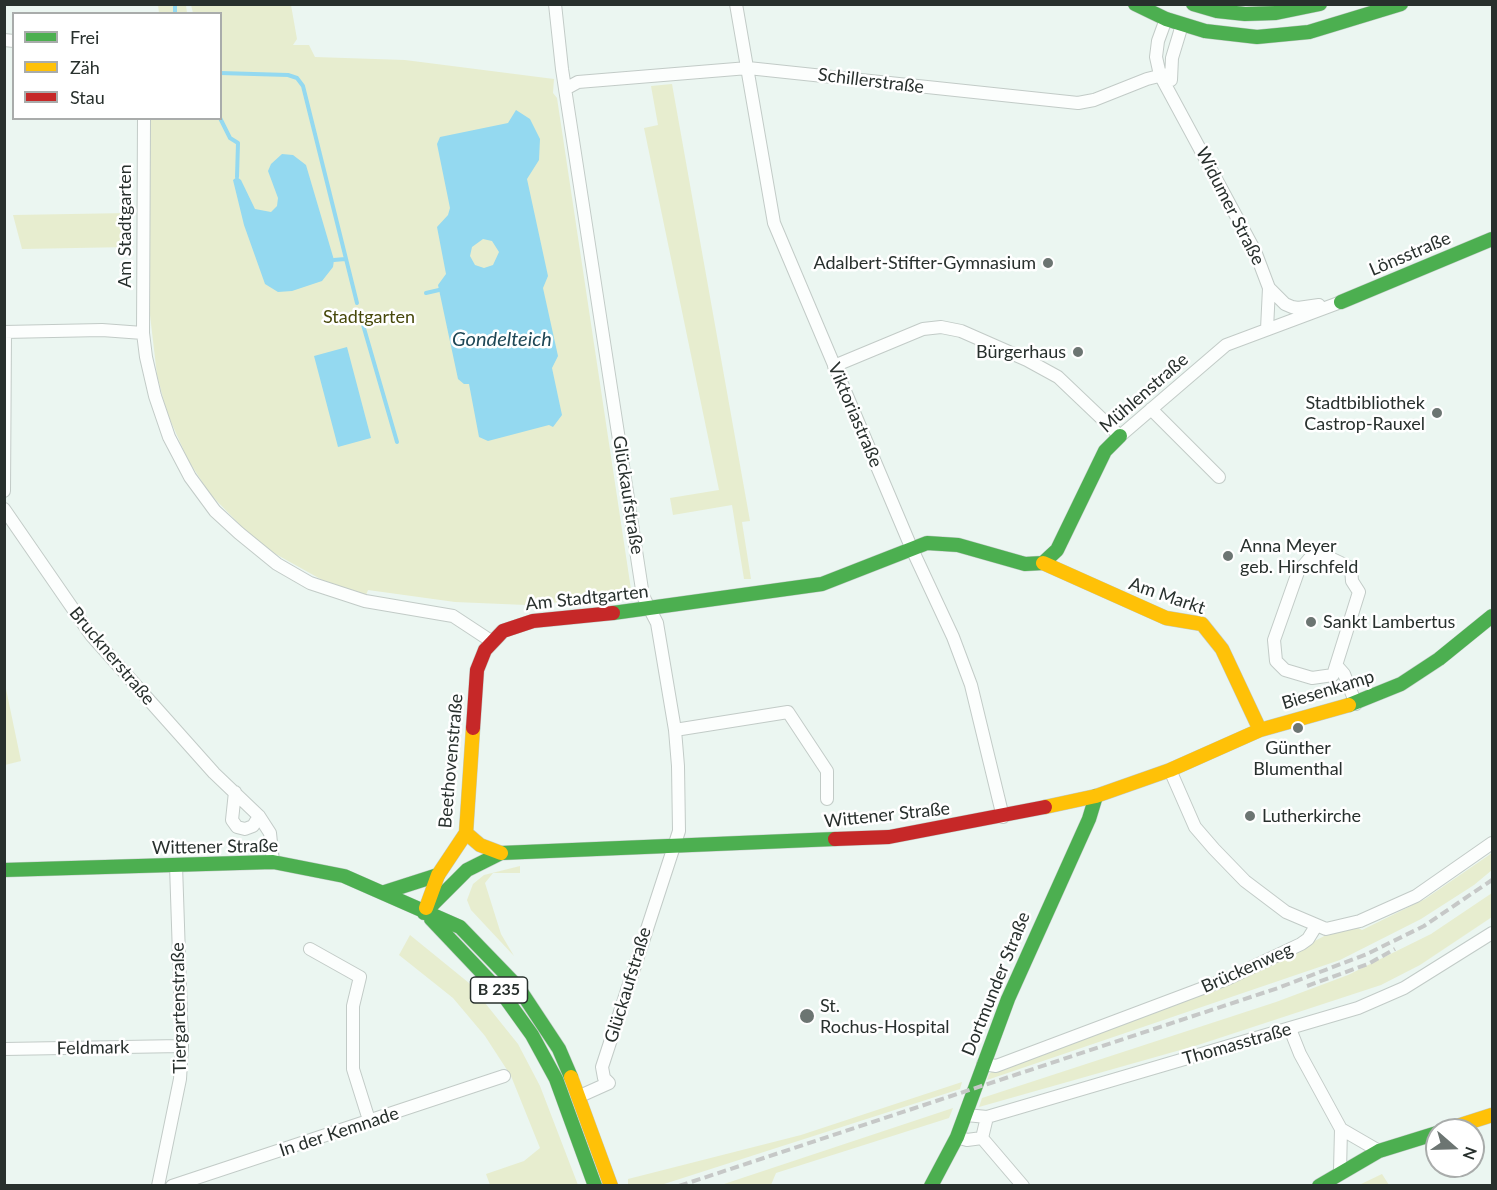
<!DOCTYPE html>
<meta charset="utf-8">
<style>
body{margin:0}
#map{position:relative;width:1497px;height:1190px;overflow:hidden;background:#ebf6f1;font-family:Lato,sans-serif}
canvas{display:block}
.frame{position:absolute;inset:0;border:6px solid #28302d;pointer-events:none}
.legend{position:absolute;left:12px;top:12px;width:210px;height:108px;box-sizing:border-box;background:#fff;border:2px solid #a9acab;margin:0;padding:8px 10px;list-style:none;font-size:18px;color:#28302d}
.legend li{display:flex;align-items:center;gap:12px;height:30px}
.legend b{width:30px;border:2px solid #a9acab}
.north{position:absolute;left:1425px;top:1118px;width:60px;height:60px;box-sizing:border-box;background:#fff;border:2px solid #a9acab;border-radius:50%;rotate:110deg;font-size:16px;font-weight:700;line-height:24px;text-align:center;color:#28302d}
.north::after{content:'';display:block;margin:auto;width:21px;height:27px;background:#6c7572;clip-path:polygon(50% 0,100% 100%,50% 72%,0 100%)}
</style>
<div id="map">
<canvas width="1497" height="1190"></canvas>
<div class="frame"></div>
<ul class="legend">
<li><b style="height:8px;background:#4caf50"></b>Frei</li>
<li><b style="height:8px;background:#ffc107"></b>Zäh</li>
<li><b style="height:8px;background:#c62828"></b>Stau</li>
</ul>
<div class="north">N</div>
</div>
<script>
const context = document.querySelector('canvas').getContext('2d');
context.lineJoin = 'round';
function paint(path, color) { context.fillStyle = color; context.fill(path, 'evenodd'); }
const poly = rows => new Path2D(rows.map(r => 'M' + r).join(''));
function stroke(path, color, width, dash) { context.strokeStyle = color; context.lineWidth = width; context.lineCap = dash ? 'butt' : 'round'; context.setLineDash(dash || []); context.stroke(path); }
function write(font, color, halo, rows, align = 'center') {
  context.font = font + ' Lato,sans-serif'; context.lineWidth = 5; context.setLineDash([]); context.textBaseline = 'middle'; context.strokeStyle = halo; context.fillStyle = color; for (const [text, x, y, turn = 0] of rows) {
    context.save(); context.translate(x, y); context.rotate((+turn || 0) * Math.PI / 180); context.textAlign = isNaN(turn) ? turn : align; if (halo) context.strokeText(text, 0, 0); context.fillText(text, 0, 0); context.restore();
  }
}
const green = poly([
 [158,5,186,5,187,13,159,13],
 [191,5,291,5,297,39,293,45,309,45,315,57,405,60,554,79,553,93,557,98,632,596,526,605,455,602,368,590,366,595,324,581,272,552,248,533,210,494,188,460,167,413,157,375,150,315,148,119,220,118,220,14,193,13],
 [672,84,750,521,742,522,751,579,744,579,732,505,673,515,670,498,719,490,644,128,658,125,651,86],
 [129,213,130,247,22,249,13,215],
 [5,684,21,761,5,765,4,765],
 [1492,853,1492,870,1474,885,1421,919,1340,960,987,1080,989,1074,994,1070,1305,946,1332,932,1353,925,1362,930,1425,899],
 [520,866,520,873,493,873,485,883,501,934,514,956,471,910,467,900,473,884,484,875],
 [1492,893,1492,917,1420,965,1381,985,1198,1045,979,1107,982,1098,1276,1002,1348,975,1431,934],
 [410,935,469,983,518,1044,540,1086,578,1185,490,1185,486,1174,524,1161,540,1148,511,1076,485,1036,453,998,399,955],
 [962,1082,960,1089,661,1185,628,1185,628,1179,801,1135],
 [953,1108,949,1118,776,1173,771,1185,721,1185],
 [1382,1174,1389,1185,1359,1185]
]);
const water = poly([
 [516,110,530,119,540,139,539,160,527,179,548,276,543,288,558,356,552,368,562,415,553,427,549,425,488,441,479,437,469,384,464,384,458,379,438,285,446,274,437,227,448,215,450,208,437,144,440,137,508,123],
 [483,239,492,241,499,252,493,265,484,268,475,265,470,256,472,247],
 [282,154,293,155,306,165,334,260,333,267,322,281,292,291,278,292,265,284,244,225,233,180,237,177,241,180,255,209,271,212,277,206,278,198,268,171,271,164],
 [347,347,371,438,338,447,314,356]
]);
const stream = poly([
 [175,4,175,14],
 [220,73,288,75,297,78,303,86,357,303],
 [220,118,230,138,238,143,237,177],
 [334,260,345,259],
 [426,293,439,290],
 [359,311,397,442]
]);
const street = poly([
 [555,4,562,69,643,596,657,623,675,730,678,766,679,831,602,1067,604,1078,609,1083,580,1096],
 [736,4,774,223,911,547,953,637,971,685,1003,817],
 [1166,19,1158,41,1156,57,1160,75,1255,251,1269,288,1267,329],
 [4,40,14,41],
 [1171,80,1172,58,1182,25],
 [567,88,578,82,748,68,1078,103,1094,100,1147,79,1171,73],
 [144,118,143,333,146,357,155,396,169,437,190,477,215,511,239,533,277,564,310,583,365,601,453,616,491,641],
 [1269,288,1285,304,1292,307,1298,308,1319,305],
 [4,332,102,330,143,333],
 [834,366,923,329,941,327,961,331,1027,360,1058,377,1120,436,1226,345,1341,302],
 [1151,409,1219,477],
 [4,491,5,332],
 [4,509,91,635,214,773,259,816,270,833,273,862],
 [1324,555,1351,568,1352,581,1359,592,1333,675,1312,678,1285,670,1276,661,1274,640,1298,572,1310,558,1324,555],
 [1337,666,1344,674,1356,704],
 [675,730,788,712,827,771,827,799],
 [1170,770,1195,827,1214,849,1245,881,1286,912,1326,929,1360,921,1416,896,1492,843],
 [235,792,232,820,237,827,245,829,253,826,259,816],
 [310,949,360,977,353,1006,353,1069,369,1120],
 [1290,1029,1300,1054,1341,1129,1379,1151],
 [4,1049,182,1046],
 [983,1064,996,1066,1227,979,1301,944,1308,939,1316,926],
 [966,1115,987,1117,1358,1008,1404,988,1492,933],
 [987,1117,982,1138,1023,1186],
 [957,1137,967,1140,982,1138],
 [1340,1171,1341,1129],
 [158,1186,180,1079,182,1046,176,865],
 [172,1186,504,1076]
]);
const fast = poly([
 [1135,4,1166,19,1205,31,1257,37,1309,32,1401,4],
 [1193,4,1217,11,1245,14,1276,13,1320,4],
 [1341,302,1492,239],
 [613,613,822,584,927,543,958,545,1025,564,1043,563,1057,550,1105,451,1120,436],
 [1349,705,1401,684,1439,659,1492,616],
 [4,870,273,862,344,876,460,927,518,987,559,1049,571,1077],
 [385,892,438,875],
 [424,913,467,870,501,853,835,839],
 [431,919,504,996,532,1035,556,1079,595,1186],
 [931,1186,957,1137,1008,999,1089,819,1096,796],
 [1319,1186,1379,1151,1437,1133]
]);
const slow = poly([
 [1043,563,1166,618,1202,624,1222,649,1260,730],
 [1045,807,1096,796,1170,770,1260,730,1349,705],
 [466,833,480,845,501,853],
 [426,908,438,875,466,833,473,728],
 [571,1077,611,1186],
 [1445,1130,1492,1115]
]);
const jam = poly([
 [473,728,477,670,485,650,503,631,533,621,613,613],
 [835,839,889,837,1045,807]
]);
const rail = poly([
 [1307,986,1368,964,1395,949],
 [679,1186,1278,988,1367,954,1424,926,1492,880]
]);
const markers = [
 [1048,263,6,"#6c7572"],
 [1078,352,6,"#6c7572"],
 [1437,413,6,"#6c7572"],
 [1228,556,6,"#6c7572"],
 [1311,622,6,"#6c7572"],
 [1298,728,6,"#6c7572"],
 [1250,816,6,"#6c7572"],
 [807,1016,8,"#6c7572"]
];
const shields = [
 [499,990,57]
];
const shieldNames = [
 ["B 235",499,990]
];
const streetNames = [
 ["Schillerstraße",871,81,7],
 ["Widumer Straße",1230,206,63],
 ["Am Stadtgarten",125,226,-90],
 ["Lönsstraße",1410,254,-23],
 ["Mühlenstraße",1144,393,-41],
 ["Viktoriastraße",855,415,67],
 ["Glückaufstraße",628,495,81],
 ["Am Markt",1167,596,19],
 ["Am Stadtgarten",587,598,-6],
 ["Brucknerstraße",112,656,50],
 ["Biesenkamp",1328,690,-17],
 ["Beethovenstraße",451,761,-85],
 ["Wittener Straße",887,815,-6],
 ["Wittener Straße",215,847,-1],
 ["Brückenweg",1247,968,-24],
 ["Dortmunder Straße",996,984,-68],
 ["Glückaufstraße",628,985,-73],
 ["Tiergartenstraße",179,1008,-91],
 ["Thomasstraße",1237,1044,-16],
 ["Feldmark",93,1048,-1],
 ["In der Kemnade",339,1132,-18]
];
const poiNames = [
 ["Adalbert-Stifter-Gymnasium",1036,263,"right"],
 ["Bürgerhaus",1066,352,"right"],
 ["Stadtbibliothek",1425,403,"right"],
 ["Castrop-Rauxel",1425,424,"right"],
 ["Anna Meyer",1240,546],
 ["geb. Hirschfeld",1240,567],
 ["Sankt Lambertus",1323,622],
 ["Günther",1298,748,"center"],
 ["Blumenthal",1298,769,"center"],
 ["Lutherkirche",1262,816],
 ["St.",820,1006],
 ["Rochus-Hospital",820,1027]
];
const parkNames = [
 ["Stadtgarten",369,317]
];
const waterNames = [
 ["Gondelteich",502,340]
];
paint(green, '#e7edcf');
paint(water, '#94d9f0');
stroke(stream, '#94d9f0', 4);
stroke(street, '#c2cbc7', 14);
stroke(fast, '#c2cbc7', 15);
stroke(slow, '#c2cbc7', 15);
stroke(jam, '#c2cbc7', 15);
stroke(street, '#fcfefd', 12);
stroke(fast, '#4caf50', 14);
stroke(slow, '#ffc107', 14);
stroke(jam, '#c62828', 14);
stroke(rail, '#c6c8c7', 4, [9, 4.5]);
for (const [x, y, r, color] of markers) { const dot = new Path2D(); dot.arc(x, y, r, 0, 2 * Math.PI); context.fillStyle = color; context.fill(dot); stroke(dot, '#fff', 2); }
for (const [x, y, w] of shields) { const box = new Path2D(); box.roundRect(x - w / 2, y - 13, w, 26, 4.5); context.fillStyle = '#fff'; context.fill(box); stroke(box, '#28302d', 1.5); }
write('bold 16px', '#28302d', null, shieldNames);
write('18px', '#28302d', '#fff', streetNames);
write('18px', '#28302d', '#fff', poiNames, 'left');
write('18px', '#47490b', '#fff', parkNames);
write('italic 20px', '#1e4756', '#fff', waterNames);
</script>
